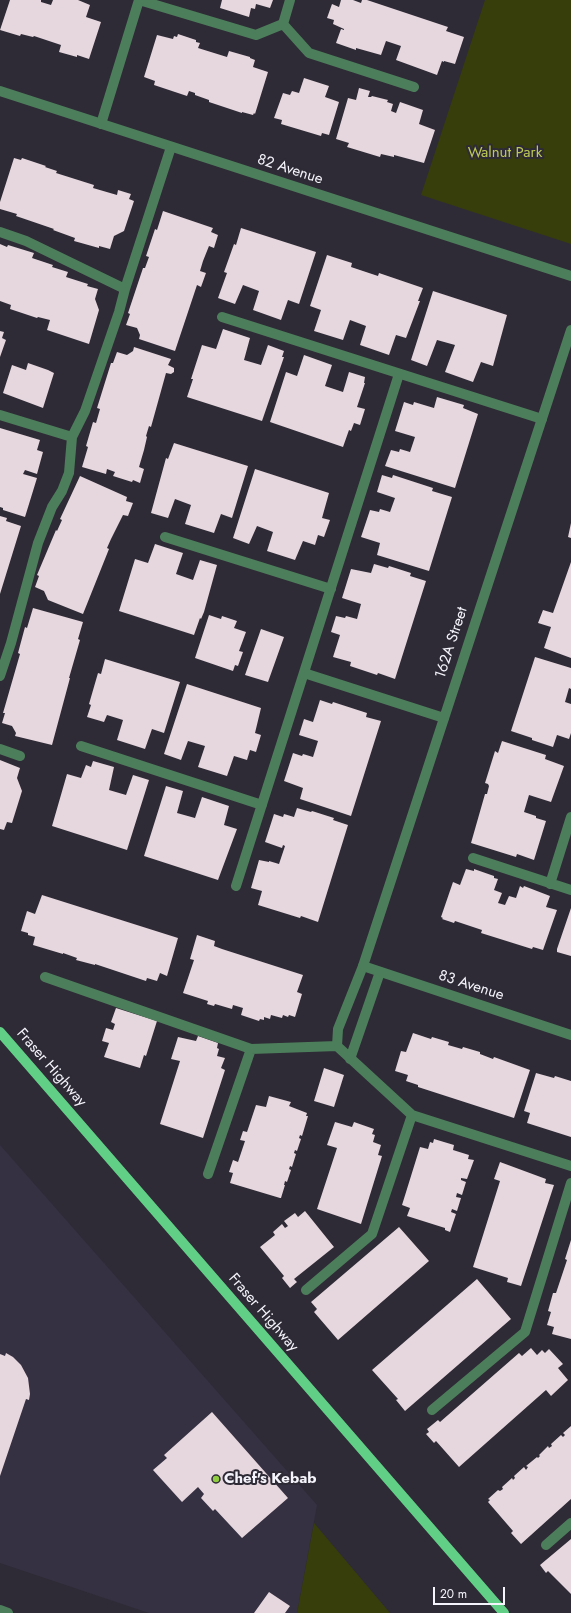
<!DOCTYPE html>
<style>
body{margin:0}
#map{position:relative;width:571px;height:1613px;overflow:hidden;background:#2e2b36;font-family:Jost,sans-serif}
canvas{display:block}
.scale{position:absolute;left:433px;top:1587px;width:72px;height:18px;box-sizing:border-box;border:2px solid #f5f3fb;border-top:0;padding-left:5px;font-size:12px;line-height:14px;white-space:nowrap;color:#f5f3fb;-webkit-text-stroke:3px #2e2b36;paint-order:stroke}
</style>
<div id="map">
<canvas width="571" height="1613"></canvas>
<div class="scale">20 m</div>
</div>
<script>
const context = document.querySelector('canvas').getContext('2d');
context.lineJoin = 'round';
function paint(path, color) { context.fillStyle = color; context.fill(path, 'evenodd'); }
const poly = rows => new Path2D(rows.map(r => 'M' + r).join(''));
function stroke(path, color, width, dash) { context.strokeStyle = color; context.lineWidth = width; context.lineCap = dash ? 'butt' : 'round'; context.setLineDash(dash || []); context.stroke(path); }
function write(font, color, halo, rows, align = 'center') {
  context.font = font + ' Jost,sans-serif'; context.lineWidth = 4; context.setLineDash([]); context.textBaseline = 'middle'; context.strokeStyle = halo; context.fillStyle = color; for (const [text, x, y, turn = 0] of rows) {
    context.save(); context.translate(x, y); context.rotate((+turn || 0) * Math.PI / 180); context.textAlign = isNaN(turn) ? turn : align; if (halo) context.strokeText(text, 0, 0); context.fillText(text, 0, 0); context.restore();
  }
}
const built = poly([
 [0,1145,317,1505,297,1613,149,1613,0,1563]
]);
const green = poly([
 [485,0,571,0,571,244,421,195],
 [314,1523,390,1613,297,1613]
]);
const building = poly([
 [10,0,41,0,41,2,51,5,53,0,78,0,90,5,86,17,101,22,89,59,77,55,77,57,59,52,61,45,34,36,33,37,21,34,20,36,0,30],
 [222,0,273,0,270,8,256,4,255,9,251,8,249,17,220,8],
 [341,0,353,0,361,3,362,0,367,0,448,27,446,31,464,37,455,64,444,61,444,62,442,61,437,75,396,60,401,46,386,41,381,55,356,48,356,50,336,43,341,29,344,30,344,29,333,24,334,20,327,18,332,4,339,7],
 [178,34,196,40,196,42,200,43,198,48,227,57,229,51,250,57,250,58,255,60,253,67,268,72,255,114,254,113,253,115,242,112,242,113,209,102,209,100,195,95,195,93,189,91,187,96,154,85,155,81,144,77,157,35,173,39,174,36,177,37],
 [304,78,329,86,325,97,339,102,329,135,322,133,321,136,281,124,282,120,274,118,283,93,290,95,292,91,299,93],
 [359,88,370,91,368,97,371,97,372,96,388,100,387,102,393,104,391,111,396,113,400,102,423,110,419,124,435,130,424,163,394,155,394,157,381,154,380,157,347,147,349,143,336,139,348,98,356,100],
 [14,158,21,160,22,158,46,166,45,167,57,171,56,173,94,185,93,188,117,195,118,190,131,194,129,199,134,201,124,231,114,236,110,249,99,246,99,248,74,241,75,238,53,230,54,229,16,216,17,214,0,209,0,202],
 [163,211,213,228,211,232,218,235,214,248,209,246,203,261,200,271,206,273,201,287,197,285,175,351,139,339,140,335,137,328,126,325,130,314,128,313,143,268,145,268,149,257,146,256,155,229,157,230],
 [241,228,316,252,299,304,288,300,281,320,253,310,259,291,243,285,235,304,218,298,227,273,224,272,234,244,236,245],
 [0,244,7,247,8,245,34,253,32,258,53,265,52,267,68,272,66,277,88,284,87,286,98,289,95,299,99,310,89,344,47,330,50,320,38,317,37,318,10,309,11,305,0,301],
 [327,255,352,263,351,267,378,276,379,273,423,288,418,301,420,301,406,338,396,335,389,355,360,345,366,326,350,320,343,340,314,331,321,310,310,306],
 [433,291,507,315,493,366,481,362,473,382,445,372,455,345,437,340,427,366,411,360],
 [223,329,250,338,244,360,261,365,268,345,284,351,282,357,284,357,262,421,187,397,193,379,191,379,202,345,216,349],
 [0,331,4,332,2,338,6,340,0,357],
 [134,347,171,359,168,365,174,368,174,372,171,374,166,373,151,427,149,426,146,436,147,437,144,450,139,467,144,469,140,483,133,480,132,482,113,476,115,472,107,469,106,474,82,467,88,447,86,446,93,422,96,423,100,409,97,408,111,363,113,363,117,352,127,355,133,351],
 [304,355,332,365,325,386,343,392,349,372,365,377,364,383,365,383,357,407,365,409,360,425,354,423,351,431,349,430,343,447,270,422,286,372,297,376],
 [28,363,48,370,54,373,43,408,3,393,12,365,26,370],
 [437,397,464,405,463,408,478,414,455,488,385,466,391,450,399,452,400,449,410,452,415,437,395,431,404,402,413,405,414,402,434,408],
 [0,428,40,440,37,450,43,452,37,474,25,470,23,474,37,478,25,517,3,510,3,508,0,507],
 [174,443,248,466,232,518,221,514,214,533,185,524,191,505,175,499,168,518,151,513,166,458,168,459],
 [255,469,329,493,322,518,330,520,324,537,318,535,315,545,303,541,295,560,267,551,273,532,257,526,249,544,233,538],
 [382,475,392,478,393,475,433,488,432,491,452,497,429,571,377,555,380,543,361,537,370,510,379,512,380,509,390,512,395,498,377,492],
 [80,476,127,497,126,501,133,503,128,516,123,515,111,539,107,548,109,549,83,614,48,600,44,591,35,587,39,576,37,575,56,530,57,531,62,520,60,519],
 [0,516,7,518,6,521,21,526,0,594],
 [571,523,571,538,568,537],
 [155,544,183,553,176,574,193,580,200,560,217,565,204,612,201,619,200,618,194,635,119,611,135,559,148,563],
 [571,562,571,658,544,648,551,627,538,623,543,610,553,613],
 [374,564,388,568,389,566,411,573,410,576,426,581,395,679,378,673,377,675,350,666,351,662,333,657,340,635,331,632,336,616,345,618,346,616,357,619,361,604,342,598,351,569,371,573],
 [33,608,83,622,78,639,80,640,69,678,70,678,52,745,15,736,16,733,12,726,2,723,5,713,3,713,20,654,18,653,25,627,27,628],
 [209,615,221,619,222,616,237,621,234,628,246,632,239,651,243,652,238,666,235,665,233,671,195,658],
 [261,629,284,637,268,682,245,675],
 [535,657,571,668,571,689,569,688,565,702,571,704,571,733,569,739,557,735,553,747,532,740,532,738,511,731],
 [105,659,180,682,164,733,152,729,145,749,117,740,123,720,107,715,104,722,87,717,91,705,89,704,98,673,101,674],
 [187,684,261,708,255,733,261,735,256,752,250,750,247,760,234,756,227,776,198,767,205,746,188,741,181,760,164,754],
 [320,700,332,704,333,702,367,713,366,717,381,721,351,816,300,799,303,788,284,781,293,753,302,756,303,754,313,757,318,741,299,735,304,719,313,722],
 [502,741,546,755,545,759,564,766,551,802,529,795,524,812,536,816,536,818,546,821,534,860,517,854,516,857,471,843,485,794,487,794,489,786,488,784,485,783,495,751,498,753],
 [0,760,20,768,17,778,22,791,12,823,7,822,4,830,0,829],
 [93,761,114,767,109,790,126,795,133,775,149,780,127,850,52,826,67,774,81,778,86,765,91,767],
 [166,786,183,791,177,813,195,818,202,797,229,806,224,825,237,829,218,880,144,856],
 [297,808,311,812,312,811,334,818,333,820,348,825,318,922,301,916,300,918,258,905,262,891,251,888,259,860,269,862,269,861,279,864,285,846,283,845,282,848,265,842,274,814,283,817,284,814,294,817],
 [466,869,474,871,474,869,494,876,494,878,498,879,494,890,502,893,498,903,505,905,509,896,516,898,520,886,523,888,524,886,550,896,546,907,557,910,543,950,533,947,532,949,481,933,482,930,455,921,454,923,442,919,443,918,441,917,453,882,460,885],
 [42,895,178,938,167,976,160,973,157,981,147,978,146,981,95,964,95,965,76,960,77,958,63,953,63,954,33,945,35,937,28,935,28,933,21,931,27,911,35,914],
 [571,908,571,956,557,952,557,949],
 [197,935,215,941,214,946,222,949,303,975,297,992,302,994,295,1017,289,1015,288,1017,283,1015,282,1018,271,1015,270,1019,264,1017,264,1020,260,1019,259,1021,241,1015,243,1008,233,1005,232,1009,215,1004,214,1006,207,1004,208,1001,183,993,194,960,190,959],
 [116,1008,157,1021,146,1056,144,1055,140,1068,104,1057,109,1043,102,1041,106,1028,113,1030,115,1024,111,1022],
 [413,1033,431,1039,432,1037,449,1042,448,1045,462,1049,463,1047,480,1052,480,1054,493,1059,494,1057,530,1070,514,1118,418,1087,418,1085,406,1081,408,1075,395,1071,401,1051,406,1052],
 [198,1036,218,1043,217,1048,219,1049,217,1056,225,1058,221,1068,225,1070,203,1138,160,1124,180,1061,171,1059,178,1037,196,1041],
 [324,1068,344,1075,334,1107,314,1101],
 [536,1073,554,1078,555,1076,571,1081,571,1137,527,1123,530,1113,524,1111],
 [269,1096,291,1102,289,1106,307,1113,306,1116,308,1116,302,1136,300,1135,299,1138,301,1139,297,1151,295,1150,294,1153,296,1154,292,1167,290,1166,289,1169,291,1170,287,1182,285,1181,284,1185,285,1185,281,1198,280,1198,230,1183,233,1173,229,1172,233,1160,238,1162,245,1141,240,1140,243,1131,247,1132,256,1105,266,1107],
 [335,1122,352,1127,354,1122,374,1129,372,1134,375,1135,373,1142,381,1145,378,1155,382,1156,361,1224,317,1209,337,1148,327,1145],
 [434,1139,454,1145,453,1150,469,1155,468,1159,474,1160,467,1179,461,1178,461,1180,466,1182,462,1195,457,1193,456,1197,461,1198,457,1211,452,1209,451,1212,456,1214,450,1232,445,1230,445,1228,407,1216,410,1208,402,1205,420,1147,428,1149,430,1142,433,1143],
 [500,1162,546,1179,545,1183,554,1185,521,1286,507,1282,508,1278,473,1267,500,1181,494,1179],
 [305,1211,334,1247,294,1279,297,1282,290,1288,282,1278,284,1276,260,1247,275,1235,273,1232,282,1224,285,1228,288,1226,284,1221,295,1213,298,1217],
 [399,1227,429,1261,338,1340,314,1312,317,1309,311,1302],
 [571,1240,571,1339,552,1334,554,1327,547,1325,551,1312,548,1311,553,1293,556,1293,567,1260,565,1259],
 [477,1279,511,1319,405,1411,396,1400,398,1399,372,1370],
 [531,1348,537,1355,542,1350,545,1353,549,1349,563,1364,558,1368,568,1380,551,1396,546,1390,459,1467,436,1441,434,1443,426,1434,429,1432,427,1429,438,1420,440,1422,519,1353,522,1356],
 [6,1353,13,1357,21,1365,28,1378,30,1394,29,1400,26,1399,0,1476,0,1354,5,1356],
 [212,1412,288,1498,242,1538,215,1509,213,1511,201,1498,204,1494,198,1487,182,1502,153,1470,167,1458,164,1455],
 [571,1426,571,1499,521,1544,511,1533,513,1531,488,1502,490,1500,488,1499,498,1490,500,1491,503,1489,502,1487,512,1478,513,1480,515,1478,514,1476,524,1467,526,1470,528,1467,526,1466,537,1457,538,1458,540,1456,539,1455,548,1446,549,1448,552,1446,551,1444,561,1435,563,1437,565,1435,563,1433],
 [571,1539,571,1594,548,1571,546,1573,540,1565],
 [269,1592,290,1606,285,1613,254,1613]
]);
const service = poly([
 [283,24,309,53,414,87],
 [101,124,139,0,256,35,283,24,290,0],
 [0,232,26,241,125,289],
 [222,317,542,419],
 [0,415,72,437],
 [165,537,331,589],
 [304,673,444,718],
 [0,676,11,643,38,543,52,507,62,491,69,473,72,437,85,411,119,312,125,289,171,147],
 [81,746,262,805],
 [0,749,20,756],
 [473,858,571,890],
 [550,884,571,817],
 [236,886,399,374],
 [45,977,251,1049,337,1046,412,1115,571,1166],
 [337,1046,338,1029,363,966],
 [350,1059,380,972],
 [208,1174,251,1049],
 [306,1290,372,1234,412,1115],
 [432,1410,525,1332,571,1183],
 [546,1545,571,1523]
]);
const minor = poly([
 [571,330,363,966,571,1035]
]);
const tertiary = poly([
 [0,91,571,276],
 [0,1610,8,1613]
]);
const primary = poly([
 [0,1032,504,1613]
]);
const markers = [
 [216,1479,4,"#90cd41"]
];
const parkNames = [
 ["Walnut Park",505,153]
];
const streetNames = [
 ["82 Avenue",290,170,18],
 ["162A Street",452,643,-72],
 ["83 Avenue",471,986,18],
 ["Fraser Highway",51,1068,49],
 ["Fraser Highway",263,1313,49]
];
const poiNames = [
 ["Chef's Kebab",224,1479]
];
paint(built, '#363142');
paint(green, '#383d0c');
paint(building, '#e6d6dd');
stroke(service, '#4d7e5b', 10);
stroke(minor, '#4d7e5b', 10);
stroke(tertiary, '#4d7e5b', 10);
stroke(primary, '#62cf87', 10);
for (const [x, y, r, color] of markers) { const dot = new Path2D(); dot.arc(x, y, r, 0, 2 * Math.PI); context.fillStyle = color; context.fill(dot); stroke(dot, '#2e2b36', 1.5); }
write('15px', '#bcc956', '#2e2b36', parkNames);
write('15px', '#f5f3fb', '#2e2b36', streetNames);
write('bold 15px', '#f5f3fb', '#2e2b36', poiNames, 'left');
</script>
